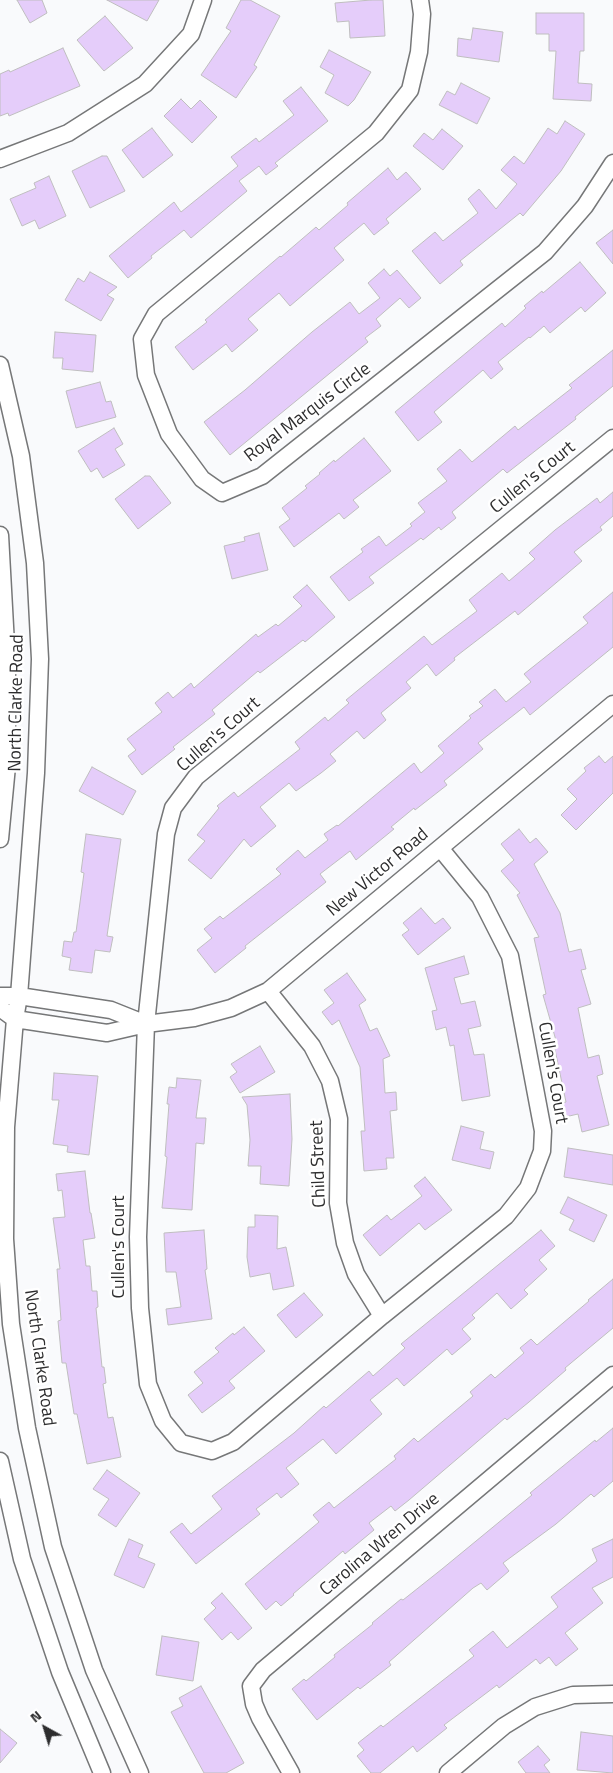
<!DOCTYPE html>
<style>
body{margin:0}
#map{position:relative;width:613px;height:1773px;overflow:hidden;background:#f9fafc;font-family:"Titillium Web",sans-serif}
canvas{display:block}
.north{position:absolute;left:20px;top:1703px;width:50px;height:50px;-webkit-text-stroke:4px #fff;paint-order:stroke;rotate:321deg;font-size:14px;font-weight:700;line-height:20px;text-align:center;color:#2d2d2e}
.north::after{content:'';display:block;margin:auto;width:18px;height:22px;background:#2d2d2e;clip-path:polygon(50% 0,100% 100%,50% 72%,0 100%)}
</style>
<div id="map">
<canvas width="613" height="1773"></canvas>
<div class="north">N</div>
</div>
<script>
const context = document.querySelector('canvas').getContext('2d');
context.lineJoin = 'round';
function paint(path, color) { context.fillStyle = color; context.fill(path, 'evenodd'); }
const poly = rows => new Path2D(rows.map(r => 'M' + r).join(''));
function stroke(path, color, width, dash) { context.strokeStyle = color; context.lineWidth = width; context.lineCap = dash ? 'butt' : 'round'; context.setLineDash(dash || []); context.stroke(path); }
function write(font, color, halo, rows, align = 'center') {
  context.font = font + ' "Titillium Web",sans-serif'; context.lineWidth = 5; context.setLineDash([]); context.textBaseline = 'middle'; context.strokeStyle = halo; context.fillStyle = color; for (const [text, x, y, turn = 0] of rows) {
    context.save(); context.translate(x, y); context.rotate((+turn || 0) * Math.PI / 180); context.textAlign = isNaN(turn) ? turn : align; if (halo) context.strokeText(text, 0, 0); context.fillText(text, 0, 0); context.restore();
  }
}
const building = poly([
 [17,0,42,0,47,13,30,23,17,0],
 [107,0,159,0,147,21,107,0],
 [241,0,250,0,280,16,254,65,257,67,236,98,201,75,231,31,226,28,241,0],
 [371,0,383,0,385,36,350,38,349,21,337,22,335,3,371,0],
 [536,13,584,13,584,51,580,51,578,83,592,84,591,101,553,99,556,51,549,51,549,34,536,34,536,13],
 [105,16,133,48,104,71,77,40,105,16],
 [473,28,503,32,499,62,457,56,458,38,471,40,473,28],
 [63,48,80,86,9,116,8,113,0,116,0,74,9,70,10,72,63,48],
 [329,50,371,72,354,100,348,106,325,93,334,75,320,67,329,50],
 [461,83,490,98,477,124,439,105,447,91,455,95,461,83],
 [301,87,328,121,275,163,278,166,266,175,259,166,239,181,247,191,191,238,184,230,151,256,152,258,128,278,109,256,174,202,181,212,238,166,231,157,256,138,259,142,294,115,283,101,301,87],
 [181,99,191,109,200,100,217,117,192,143,164,116,181,99],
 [565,121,585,134,561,171,523,216,520,213,460,261,463,265,440,284,412,251,435,232,443,241,478,213,468,199,479,189,496,209,517,184,501,170,514,156,524,164,548,128,557,134,565,121],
 [152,128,173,155,143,178,122,150,152,128],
 [442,129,463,146,443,170,413,146,424,133,433,140,442,129],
 [102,156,107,156,125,191,90,208,72,171,102,156],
 [388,168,397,180,406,172,421,189,386,219,389,223,374,235,364,223,334,248,344,260,290,306,279,293,248,319,258,330,232,352,226,344,193,370,175,347,207,322,205,320,280,256,281,257,316,227,319,230,348,205,347,203,388,168],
 [49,176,66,216,39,229,35,220,22,226,10,199,36,188,34,183,49,176],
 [613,230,613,264,596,243,613,230],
 [580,262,606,293,585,312,581,307,550,333,544,326,530,338,529,337,498,362,503,369,491,379,483,370,434,412,442,422,418,441,395,412,502,323,505,327,526,308,524,306,542,291,543,293,580,262],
 [384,269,390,276,397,270,421,298,409,308,400,298,376,319,381,326,365,338,368,342,230,455,204,422,245,390,312,332,350,302,359,314,380,298,368,283,384,269],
 [90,272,117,287,107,295,114,299,101,321,65,300,78,278,84,282,90,272],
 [55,332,96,335,93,372,62,369,63,358,53,358,55,332],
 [613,350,613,386,575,417,576,419,507,473,503,469,452,512,456,518,441,530,439,527,423,540,421,538,369,577,374,583,349,601,330,577,363,552,361,549,379,536,386,546,412,526,410,524,425,512,418,503,447,481,437,469,460,449,472,462,515,426,518,430,572,388,569,385,613,350],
 [100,382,106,402,111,401,116,417,76,428,66,391,100,382],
 [114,428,123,444,115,449,125,465,103,478,97,468,91,472,78,451,114,428],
 [364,438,391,471,353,500,359,507,344,519,339,513,294,547,279,527,290,519,282,508,307,488,305,486,320,474,319,473,334,460,335,462,364,438],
 [145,476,150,476,171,503,138,529,115,499,145,476],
 [613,492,613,516,600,527,602,530,574,552,582,561,518,615,515,611,454,658,455,660,436,676,427,664,406,682,411,688,381,713,386,720,364,739,357,731,330,754,336,761,321,773,296,791,289,783,260,807,276,826,251,847,244,839,211,879,188,860,205,841,197,835,219,808,217,806,234,792,238,797,300,749,295,742,325,717,328,721,349,703,346,700,424,636,432,645,477,611,469,600,502,573,509,581,535,559,529,553,555,530,597,498,600,503,613,492],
 [259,533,268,570,232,579,224,546,245,541,244,537,259,533],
 [307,585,335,617,305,642,303,640,260,673,258,671,212,710,215,714,173,747,175,749,142,775,128,756,136,750,127,739,162,712,155,703,168,692,173,698,191,683,194,688,256,634,258,637,276,624,278,626,302,606,293,597,307,585],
 [613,592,613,647,530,715,524,707,478,743,483,749,444,781,447,785,415,810,414,808,391,827,394,829,356,860,350,851,320,874,326,882,245,946,246,948,215,973,197,950,212,938,204,929,220,916,223,919,281,874,276,869,298,850,305,858,328,840,324,834,337,825,338,826,414,763,421,773,444,753,438,746,471,718,469,716,483,706,479,702,495,689,506,702,531,682,524,674,588,623,583,617,613,592],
 [599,756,605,763,613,756,613,793,576,830,561,815,577,799,567,789,586,771,584,768,599,756],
 [92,767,136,791,123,815,79,791,92,767],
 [519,829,530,843,536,838,548,852,534,864,560,913,569,952,581,949,586,969,581,970,591,1004,578,1008,588,1058,599,1055,603,1074,597,1076,609,1125,582,1132,578,1114,565,1117,562,1103,566,1102,554,1045,557,1044,543,995,546,994,534,938,539,937,517,895,520,893,501,871,514,860,501,844,519,829],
 [86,834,121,839,107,936,113,937,110,952,95,950,92,973,69,970,71,958,62,956,64,941,72,942,74,932,76,932,84,873,81,872,86,834],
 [421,908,435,924,443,918,451,928,418,955,402,935,409,930,403,923,421,908],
 [464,956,469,974,454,978,461,1004,475,1001,481,1026,468,1029,474,1055,484,1054,490,1096,462,1101,454,1045,450,1046,446,1027,436,1030,432,1011,437,1010,425,968,464,956],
 [347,973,366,1000,359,1005,370,1031,377,1028,390,1056,383,1059,385,1093,396,1092,397,1110,390,1111,394,1158,386,1158,387,1169,364,1171,361,1131,365,1131,360,1067,339,1020,332,1025,322,1012,334,1003,324,990,347,973],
 [260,1046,275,1072,240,1093,230,1077,237,1072,231,1064,260,1046],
 [54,1073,98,1076,89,1155,67,1152,68,1146,53,1144,59,1100,52,1100,54,1073],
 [177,1078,201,1080,196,1118,206,1118,204,1144,196,1143,192,1210,162,1208,167,1157,165,1156,169,1104,167,1104,169,1087,176,1088,177,1078],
 [290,1094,292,1139,289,1186,260,1184,261,1166,248,1166,250,1140,247,1105,242,1097,290,1094],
 [461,1126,484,1132,480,1149,494,1152,490,1169,452,1160,461,1126],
 [568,1148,613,1155,613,1185,564,1177,568,1148],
 [85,1171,90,1213,91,1213,95,1238,83,1240,86,1266,90,1266,92,1291,97,1291,98,1307,96,1308,102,1367,104,1367,106,1383,103,1384,108,1418,113,1417,121,1457,87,1464,77,1414,74,1414,66,1363,62,1363,58,1321,61,1320,57,1269,60,1269,53,1218,65,1217,62,1190,58,1191,56,1174,85,1171],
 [425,1177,452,1210,425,1230,419,1223,380,1256,363,1235,387,1215,391,1220,422,1196,414,1186,425,1177],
 [568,1197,607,1215,594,1242,569,1230,574,1220,560,1213,568,1197],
 [255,1215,278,1216,277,1249,286,1247,294,1286,273,1290,270,1273,250,1277,247,1257,248,1227,255,1227,255,1215],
 [204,1230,207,1269,205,1270,212,1319,168,1325,166,1309,181,1307,176,1272,166,1272,164,1233,204,1230],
 [541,1230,555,1246,539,1260,547,1269,524,1290,528,1294,511,1309,497,1293,472,1315,475,1318,462,1329,471,1339,452,1355,447,1349,404,1386,397,1378,370,1400,382,1414,336,1454,323,1439,286,1468,299,1484,281,1498,277,1493,256,1509,260,1514,196,1564,170,1532,182,1523,191,1534,222,1509,212,1496,294,1433,324,1406,326,1408,369,1371,373,1376,405,1348,401,1344,541,1230],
 [613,1279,613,1328,565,1368,566,1370,529,1402,507,1420,505,1418,409,1500,395,1511,391,1506,369,1523,374,1530,345,1554,343,1551,293,1594,294,1595,281,1606,276,1601,266,1610,245,1584,319,1522,313,1515,329,1502,334,1508,396,1459,394,1456,414,1438,418,1442,473,1396,470,1392,491,1374,495,1378,524,1353,520,1348,531,1339,537,1345,589,1301,588,1300,613,1279],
 [304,1293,323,1315,296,1338,277,1315,304,1293],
 [244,1327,265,1351,229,1381,235,1388,202,1413,188,1395,203,1383,194,1372,219,1352,215,1348,233,1333,234,1335,244,1327],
 [613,1428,613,1481,594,1497,591,1494,556,1524,503,1563,509,1571,487,1590,481,1583,473,1588,389,1662,391,1665,360,1689,358,1687,317,1720,292,1689,304,1679,306,1681,335,1657,334,1655,373,1624,372,1623,401,1599,403,1600,442,1569,532,1495,530,1493,595,1440,596,1442,613,1428],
 [107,1470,140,1493,116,1527,98,1515,109,1499,93,1489,107,1470],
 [129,1539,143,1545,138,1557,155,1564,144,1588,114,1575,129,1539],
 [613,1539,613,1577,592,1588,603,1603,565,1633,578,1649,556,1666,549,1657,540,1664,536,1659,499,1688,497,1685,444,1725,447,1728,417,1752,413,1746,380,1773,371,1773,357,1756,364,1750,358,1743,381,1725,383,1727,474,1656,469,1650,493,1631,507,1648,558,1607,551,1597,597,1561,592,1549,613,1539],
 [222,1593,252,1628,238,1640,231,1632,222,1640,204,1619,216,1608,211,1603,222,1593],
 [162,1636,199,1642,193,1681,156,1675,162,1636],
 [201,1686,244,1763,226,1773,204,1773,171,1712,183,1706,179,1698,201,1686],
 [0,1729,17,1743,0,1763,0,1729],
 [581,1732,613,1736,613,1773,577,1770,581,1732],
 [538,1746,550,1760,544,1765,550,1773,526,1773,518,1762,538,1746]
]);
const minor = poly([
 [420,0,422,14,419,52,410,90,376,133,156,314,142,339,146,375,169,434,202,479,222,493,262,476,545,252,585,206,613,163],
 [0,159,68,133,145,84,191,34,203,0],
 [0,365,21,456,35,563,40,659,36,773,19,996,15,1019,6,1127,5,1239,11,1324,27,1428,53,1547,94,1670,140,1773],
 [0,535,7,663,7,766,0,839],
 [440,848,480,897,510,956,543,1131,542,1151,528,1188,506,1216,382,1316,233,1442,212,1451,181,1443,163,1421,148,1384,140,1308,138,1237,146,1024,166,834,173,808,196,777,613,438],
 [268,991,312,1046,330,1081,339,1119,338,1203,345,1243,356,1274,382,1316],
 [0,996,19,996,111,1010,146,1024],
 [0,1008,15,1019,107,1033,146,1024,194,1018,231,1008,268,991,613,704],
 [0,1461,22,1559,60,1672,102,1773],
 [291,1773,260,1718,254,1704,251,1686,263,1670,613,1375],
 [448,1773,504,1726,535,1707,573,1695,613,1694]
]);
const streetNames = [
 ["Royal Marquis Circle",308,413,-37],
 ["Cullen's Court",533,478,-39],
 ["North Clarke Road",17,703,-89],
 ["Cullen's Court",219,735,-41],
 ["New Victor Road",378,873,-40],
 ["Cullen's Court",552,1073,80],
 ["Child Street",319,1164,-92],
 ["Cullen's Court",120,1247,-90],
 ["North Clarke Road",39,1358,82],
 ["Carolina Wren Drive",380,1545,-40]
];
paint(building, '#e5cdfa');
stroke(building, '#bfbebf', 1);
stroke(minor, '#767778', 19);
stroke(minor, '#fff', 16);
write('18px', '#2d2d2e', '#fff', streetNames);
</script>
